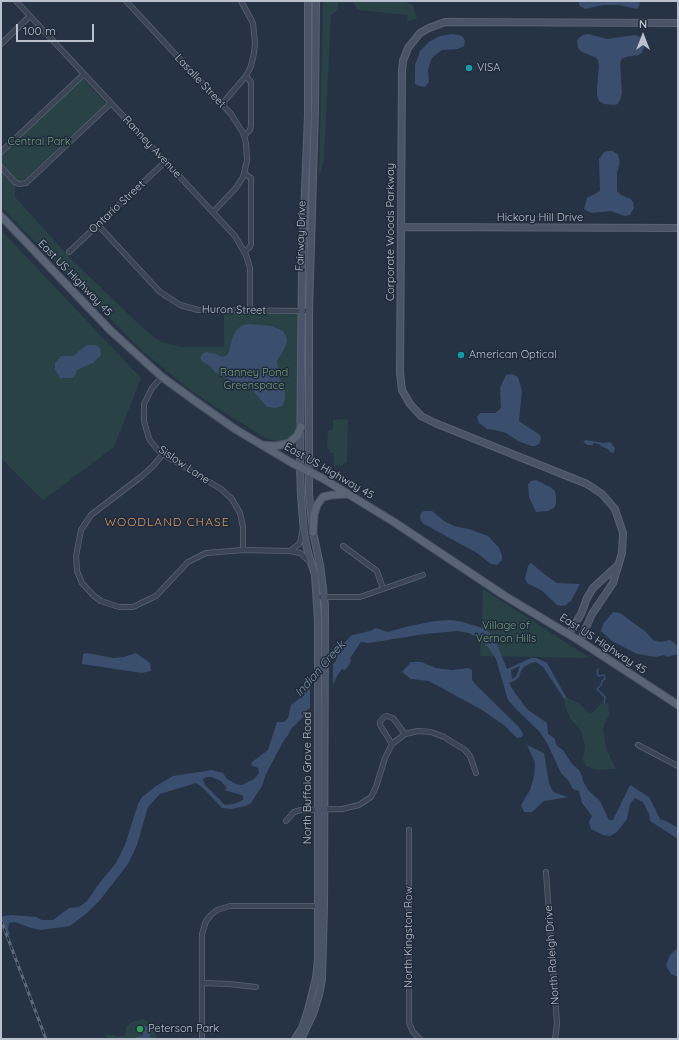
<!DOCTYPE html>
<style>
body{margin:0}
#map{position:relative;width:679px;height:1040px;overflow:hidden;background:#263345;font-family:Quicksand,sans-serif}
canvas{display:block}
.frame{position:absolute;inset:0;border:2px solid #b9c1ce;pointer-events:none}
.north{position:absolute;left:623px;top:16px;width:40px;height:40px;-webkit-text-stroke:3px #1f2a3a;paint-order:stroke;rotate:0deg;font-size:11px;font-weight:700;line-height:16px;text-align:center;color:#b9c1ce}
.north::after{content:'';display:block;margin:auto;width:14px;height:18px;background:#b9c1ce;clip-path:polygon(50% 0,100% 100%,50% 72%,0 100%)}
.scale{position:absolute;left:16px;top:24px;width:78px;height:18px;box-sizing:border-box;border:2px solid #b9c1ce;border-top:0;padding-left:5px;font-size:12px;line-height:14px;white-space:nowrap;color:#b9c1ce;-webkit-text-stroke:3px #1f2a3a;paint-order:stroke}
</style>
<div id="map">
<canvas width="679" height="1040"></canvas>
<div class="frame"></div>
<div class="north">N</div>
<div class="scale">100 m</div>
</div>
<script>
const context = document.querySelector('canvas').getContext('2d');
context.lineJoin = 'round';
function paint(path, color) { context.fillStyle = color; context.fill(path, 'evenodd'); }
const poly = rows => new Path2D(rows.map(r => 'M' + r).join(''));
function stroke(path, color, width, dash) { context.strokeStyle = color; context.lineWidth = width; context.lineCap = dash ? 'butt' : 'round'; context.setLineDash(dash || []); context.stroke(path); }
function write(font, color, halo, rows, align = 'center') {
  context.font = font + ' Quicksand,sans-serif'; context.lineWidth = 3; context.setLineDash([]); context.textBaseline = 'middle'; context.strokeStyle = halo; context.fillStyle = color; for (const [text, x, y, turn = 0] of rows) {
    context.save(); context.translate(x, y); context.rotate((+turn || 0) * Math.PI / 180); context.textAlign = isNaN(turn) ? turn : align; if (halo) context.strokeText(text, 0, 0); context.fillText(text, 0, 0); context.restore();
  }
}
const green = poly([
 [323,1,338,1,338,10,331,15,324,159,319,177],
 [353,1,366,1,367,3,369,1,401,1,412,4,417,18,407,22,408,15,357,10],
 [81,80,84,80,103,100,105,103,104,105,25,179,21,180,15,178,1,162,2,153],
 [1,170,15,185,15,197,71,259,144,329,161,342,181,347,224,347,224,312,293,313,297,314,300,318,298,405,296,428,291,437,284,441,276,441,267,439,220,410,189,389,139,348,1,207],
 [1,230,141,378,114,447,43,500,1,458],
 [348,419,347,462,341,466,334,465,333,453,330,453,330,449,327,449,328,431,333,429,333,420],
 [483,589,590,658,480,656],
 [566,697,580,704,587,712,592,713,601,704,608,703,609,715,603,727,606,748,616,769,597,770,586,766,583,760,585,746,581,731,570,718,566,708,564,702],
 [143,1019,147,1021,153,1027,156,1033,156,1039,106,1039,106,1035,115,1035,116,1037,125,1036,126,1028,129,1024,134,1021]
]);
const water = poly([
 [579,1,640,1,639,6,637,9,619,5,603,5,585,9,579,5],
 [451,34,459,35,463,37,465,41,464,46,458,49,442,50,434,56,431,60,428,70,429,82,425,87,419,86,415,84,415,65,420,51,429,42,440,36],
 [588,34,607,39,634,35,643,38,645,43,642,53,638,55,626,57,622,59,620,63,622,93,620,100,618,104,614,105,604,104,599,101,597,95,597,88,599,66,598,60,595,57,582,52,578,48,577,41,579,38,583,35],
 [608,151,613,151,618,155,620,162,617,173,617,191,621,195,631,199,633,202,634,208,630,215,625,216,611,211,591,213,584,209,587,198,600,191,599,159,604,152],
 [249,324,272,326,283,331,286,336,287,341,285,348,277,361,279,377,285,391,285,399,282,406,276,408,267,407,253,391,238,384,232,383,226,378,215,372,210,366,203,362,200,358,203,353,207,352,216,354,222,357,227,355,229,351,233,336,237,329,243,325],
 [87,345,96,345,100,348,101,355,93,363,77,370,76,374,72,378,60,378,55,369,55,363,61,356,73,356],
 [512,374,518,377,522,391,519,421,540,435,541,439,539,444,535,446,531,446,518,441,506,433,495,430,487,429,479,423,477,417,480,413,495,413,499,410,501,408,500,388,506,375],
 [586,440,604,443,610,442,615,448,614,451,614,453,610,452,608,449,603,447,599,444,594,443,592,445,588,445,583,442],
 [536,480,550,487,554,490,556,495,556,504,554,508,548,511,536,512,529,497,528,484,531,481],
 [424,511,432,511,444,521,454,526,469,529,488,536,499,548,502,556,502,560,497,565,491,564,477,553,424,524,421,521,420,517,421,513],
 [531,563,548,577,557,583,580,584,571,601,566,605,561,606,557,605,541,590,527,583,525,578,528,566],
 [613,612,620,613,646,632,653,640,660,642,670,640,674,643,678,647,678,654,667,657,664,655,656,657,637,654,612,641,601,631,603,624],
 [450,620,459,621,486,629,495,640,507,669,531,658,537,658,547,663,566,697,565,700,543,667,536,662,531,663,524,667,521,671,519,677,514,681,509,683,515,693,527,709,547,723,548,734,554,738,557,746,563,750,572,764,579,770,582,776,583,781,588,790,600,801,609,820,613,820,630,785,649,797,660,819,666,821,678,828,678,839,650,821,649,814,643,802,635,798,630,804,627,819,617,832,610,836,603,835,591,829,589,822,592,816,582,803,579,791,573,789,568,780,561,773,547,743,539,731,517,710,508,700,496,659,489,648,478,638,469,633,457,631,425,634,369,643,361,642,350,658,351,660,350,664,345,670,342,669,337,676,334,683,309,709,305,711,305,715,291,729,288,735,288,736,287,736,283,742,266,774,262,786,251,803,246,806,231,809,222,808,202,787,196,783,160,794,148,807,137,845,128,864,100,900,87,913,70,926,40,930,28,927,15,922,9,923,8,929,10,935,1,934,1,918,3,916,12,915,36,917,42,920,53,920,69,908,79,907,87,901,98,885,116,863,125,845,138,804,142,797,156,786,173,776,212,770,223,773,227,779,236,784,242,785,254,779,259,773,258,768,251,765,252,762,268,750,277,722,284,722,288,718,291,705,304,695,304,691,306,687,308,687,336,661,337,653,342,645,352,635,370,631,376,628,388,632,409,626,435,621],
 [520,666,516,677,512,679,511,670],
 [207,777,212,777,221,781,227,788,224,790,242,795,243,796,243,800,234,804,225,805,205,785,203,779],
 [87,653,113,658,124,657,136,653,150,663,151,671,142,673,82,664,83,654],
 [411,662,421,662,436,668,452,670,468,668,472,670,472,680,477,686,519,727,523,734,522,737,517,738,505,726,482,710,429,681,411,679,402,672],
 [527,745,544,753,549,783,553,792,568,797,544,801,532,812,524,812,521,805,530,790,534,777,535,763],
 [678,948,678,977,671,974,666,966,667,962,670,955],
 [143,1026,151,1026,150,1039,136,1039,136,1037,143,1036]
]);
const pier = poly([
 [333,660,333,687,310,711,310,683],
 [1,916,9,937,1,936]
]);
const stream = poly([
 [598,669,597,674,599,676,604,675,605,679,602,681,601,685,597,689,605,697,604,703]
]);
const street = poly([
 [16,1,235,236,246,255,250,268,250,311],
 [126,1,231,114,243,133,246,143,247,161,243,177,236,188,213,212],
 [1,44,30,16],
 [222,104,246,76,251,66,254,53,255,43,253,23,241,1],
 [244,136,250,130,251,126,251,82,246,76],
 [1,152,84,74],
 [1,167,15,182,19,184,26,183,111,103],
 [98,225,160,292,180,305,198,310,309,311],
 [69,252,166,161],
 [244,252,250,247,251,244,251,178,244,173],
 [162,377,152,388,144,404,144,421,149,439,157,449,163,454,221,489,232,499,240,513,243,527,243,550],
 [163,454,153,466,142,476,91,515,81,530,76,556,77,571,82,583,94,596,101,601,119,607,133,607,156,596,188,562,206,553,243,550,290,551],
 [302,532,301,539,299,544,290,551,300,553,310,562],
 [343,546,377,571,383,589],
 [321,597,360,597,423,575],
 [392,744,380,725,380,722,384,717,387,716,393,718,405,734],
 [638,745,678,766],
 [286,821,294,812,301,810,342,809,359,805,371,797,376,787,385,758,392,744,405,734,418,731,431,732,444,737,465,750,470,756,476,773],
 [409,830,409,1023,413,1032,420,1039],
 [546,872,557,1024,555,1039],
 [202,983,229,984,256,987],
 [202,1039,202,934,206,921,211,915,217,910,230,906,320,906]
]);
const secondary = poly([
 [401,227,678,228],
 [569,634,581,614,587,598,593,588,618,565],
 [580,641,592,614,613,583,622,553,623,533,615,509,602,494,587,484,435,423,421,416,410,404,402,390,400,373,402,71,403,61,408,48,420,33,429,28,445,22,678,23],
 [295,1039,302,1028,308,1010,316,978,318,960,318,620,315,575,307,549,304,533,301,496,300,467,302,263,308,116,308,1],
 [301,1039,313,1014,319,995,322,979,324,906,325,605,320,565,313,532,309,494,309,311,315,110,316,1]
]);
const primary = poly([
 [1,216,111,331,162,377,195,401,235,429,292,463,322,478,394,522,505,596,580,641,678,705],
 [262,445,276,446,289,443,297,436,301,427],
 [313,532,314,515,317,505,323,497,332,495,348,494]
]);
const rail = poly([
 [1,920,46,1039]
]);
const markers = [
 [469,68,4,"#0f9aa8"],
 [461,355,4,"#0f9aa8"],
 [140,1029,4,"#2e9e5b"]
];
const poiNames = [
 ["VISA",477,68],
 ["American Optical",469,355],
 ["Peterson Park",148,1029]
];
const streetNames = [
 ["Lasalle Street",200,81,47],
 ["Ranney Avenue",152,147,47],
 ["Ontario Street",117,207,-43],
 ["Hickory Hill Drive",540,218],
 ["Corporate Woods Parkway",391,232,-90],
 ["Fairway Drive",301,236,-88],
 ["East US Highway 45",75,278,46],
 ["Huron Street",234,310,1],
 ["Sislow Lane",184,465,34],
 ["East US Highway 45",329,471,30],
 ["East US Highway 45",603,644,33],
 ["North Buffalo Grove Road",308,778,-90],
 ["North Kingston Row",409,937,-90],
 ["North Raleigh Drive",552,955,-94]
];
const parkNames = [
 ["Central Park",39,142],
 ["Ranney Pond",254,373],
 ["Greenspace",254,386],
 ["Village of",506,626],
 ["Vernon Hills",506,639]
];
const neighbourhoodNames = [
 ["WOODLAND CHASE",167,522]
];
const waterNames = [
 ["Indian Creek",320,669,-49]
];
paint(green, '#284246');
paint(water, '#3a4e6d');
paint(pier, '#263345');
stroke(stream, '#3a4e6d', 1.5);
stroke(street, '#5a6372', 6);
stroke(secondary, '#5a6372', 8);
stroke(primary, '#454e5e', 9);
stroke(street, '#3b4555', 4.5);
stroke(secondary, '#495468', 6);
stroke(primary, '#596474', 7);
stroke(rail, '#5d697c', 3);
stroke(rail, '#1f2a3a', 1.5, [4.5]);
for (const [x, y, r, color] of markers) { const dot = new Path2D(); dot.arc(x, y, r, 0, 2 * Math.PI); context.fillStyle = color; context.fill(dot); stroke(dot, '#1f2a3a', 1.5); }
write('11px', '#b9c1ce', '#1f2a3a', poiNames, 'left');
write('11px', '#b9c1ce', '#1f2a3a', streetNames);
write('11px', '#6fa07b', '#1f2a3a', parkNames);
context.letterSpacing = '1px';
write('12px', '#db9b66', '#1f2a3a', neighbourhoodNames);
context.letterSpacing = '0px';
write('italic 12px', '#7f96b6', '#1f2a3a', waterNames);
</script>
